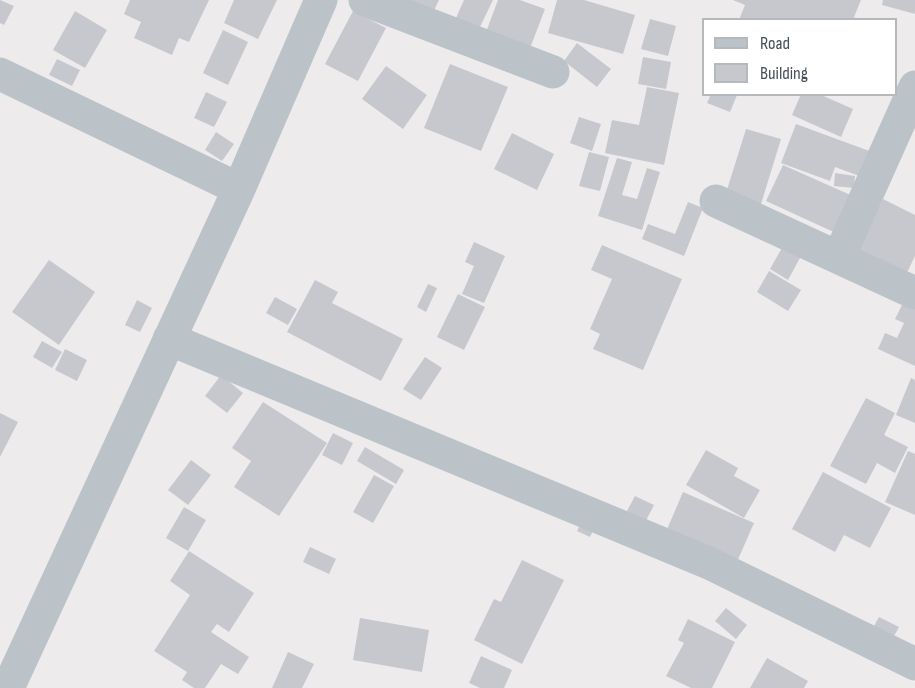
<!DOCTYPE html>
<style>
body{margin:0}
#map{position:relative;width:915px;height:688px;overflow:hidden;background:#eeebec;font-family:"Sofia Sans Condensed",sans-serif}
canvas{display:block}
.legend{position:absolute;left:702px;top:18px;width:195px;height:78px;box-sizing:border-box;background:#fff;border:2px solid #b5b9bb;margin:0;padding:8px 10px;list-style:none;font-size:18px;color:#464f56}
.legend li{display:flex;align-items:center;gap:12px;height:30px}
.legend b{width:30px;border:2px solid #b5b9bb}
</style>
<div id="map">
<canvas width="915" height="688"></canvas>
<ul class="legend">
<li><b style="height:8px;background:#bbc3c9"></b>Road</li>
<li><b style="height:16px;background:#c7c8ce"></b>Building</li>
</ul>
</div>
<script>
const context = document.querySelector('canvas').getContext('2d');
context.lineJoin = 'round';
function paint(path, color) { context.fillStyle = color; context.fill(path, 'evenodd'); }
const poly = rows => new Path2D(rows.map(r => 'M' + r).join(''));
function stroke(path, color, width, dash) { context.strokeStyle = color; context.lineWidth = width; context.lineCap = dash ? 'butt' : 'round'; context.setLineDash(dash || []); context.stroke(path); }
const building = poly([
 [0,0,14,6,4,25,0,23],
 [130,0,209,0,189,42,179,38,172,55,134,38,141,22,124,14],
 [234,0,277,0,258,39,224,23],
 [394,0,439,0,431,17],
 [464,0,493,0,479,29,456,18],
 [498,0,520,0,545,9,527,56,483,40],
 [557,0,584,0,635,15,623,54,548,33],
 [733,0,861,0,854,17,859,20,739,20,745,5],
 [883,0,915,0,915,14,882,5],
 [75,11,107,30,85,68,53,50],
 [353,11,386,28,358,81,325,64],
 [650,19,676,26,668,56,641,49],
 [223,30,248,42,228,85,203,73],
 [577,43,611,69,597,87,564,61],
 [643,57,671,62,666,89,638,84],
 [57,59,80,70,72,86,49,75],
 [450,64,508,87,481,151,424,128],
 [386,66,427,95,403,129,362,99],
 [647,87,679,93,664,165,605,153,612,120,639,125],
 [206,92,227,102,214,127,194,118],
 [711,94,737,95,730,112,707,103],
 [801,94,819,94,853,109,841,137,792,115],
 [579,117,601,124,592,151,570,143],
 [796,124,872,152,862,177,835,167,830,181,781,163],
 [746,129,781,139,761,204,726,193],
 [216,132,234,144,222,161,205,150],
 [512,133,554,154,537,190,494,169],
 [589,152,609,157,600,191,579,186],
 [617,158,632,162,622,195,637,199,647,168,660,172,642,230,598,216],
 [783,165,855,197,838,234,766,201],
 [835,173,855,176,854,188,834,186],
 [883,199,915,215,915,256,904,279,856,256],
 [688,202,703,208,684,256,642,239,648,224,675,234],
 [474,242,505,256,484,303,462,294,474,266,465,262],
 [602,245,682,279,643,370,593,349,600,334,590,329,612,279,591,270],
 [783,246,801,256,788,280,770,269],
 [49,260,95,292,59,345,12,312],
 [769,271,801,290,788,311,757,292],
 [315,280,338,292,332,303,403,339,381,381,287,332],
 [428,284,437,288,426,312,417,307],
 [458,294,485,307,464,350,437,337],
 [275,297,297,309,288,325,266,313],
 [905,299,915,304,915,366,878,349,885,333,897,338,904,323,895,319],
 [137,300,152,308,140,332,125,325],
 [42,341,62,352,52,368,33,357],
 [65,349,87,360,77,381,55,370],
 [425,357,442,368,421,400,403,389],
 [221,375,243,393,227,413,205,396],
 [911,378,915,380,915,423,896,415],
 [866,398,895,413,884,435,908,447,895,473,877,463,866,484,830,466],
 [263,402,327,443,279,516,234,487,251,461,232,448],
 [0,413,18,422,0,457],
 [333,433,353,443,342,465,322,455],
 [365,447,404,470,396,484,357,461],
 [706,450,738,468,734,476,760,490,744,518,686,485],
 [908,451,915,454,915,515,885,502],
 [191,460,211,475,188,505,168,490],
 [823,472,891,508,870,548,844,535,835,552,792,529],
 [374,475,394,486,373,523,353,512],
 [683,492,754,523,736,564,665,534],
 [635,496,654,505,638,536,619,526],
 [184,507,206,520,188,551,166,538],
 [588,508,601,514,590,537,577,531],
 [310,547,336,559,329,574,303,562],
 [189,551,254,593,229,632,217,624,211,632,249,657,238,674,221,664,205,688,194,688,182,680,187,672,154,651,190,595,170,581],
 [522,560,564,580,522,664,474,640,494,599,501,602],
 [726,608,747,625,736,639,715,621],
 [879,617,899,627,890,643,870,633],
 [360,618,429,630,422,672,353,660],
 [688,619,735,642,712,688,691,688,666,676,684,643,678,640],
 [288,652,314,664,302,688,272,688],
 [481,656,512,670,504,688,480,688,469,683],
 [767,658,808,681,804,688,750,688]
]);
const minor = poly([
 [365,0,553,72],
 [0,74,239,189],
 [716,201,915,293],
 [839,257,915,87],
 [169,339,709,563,915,664],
 [8,688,239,189,321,0]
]);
paint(building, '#c7c8ce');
stroke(minor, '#bbc3c9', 33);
</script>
